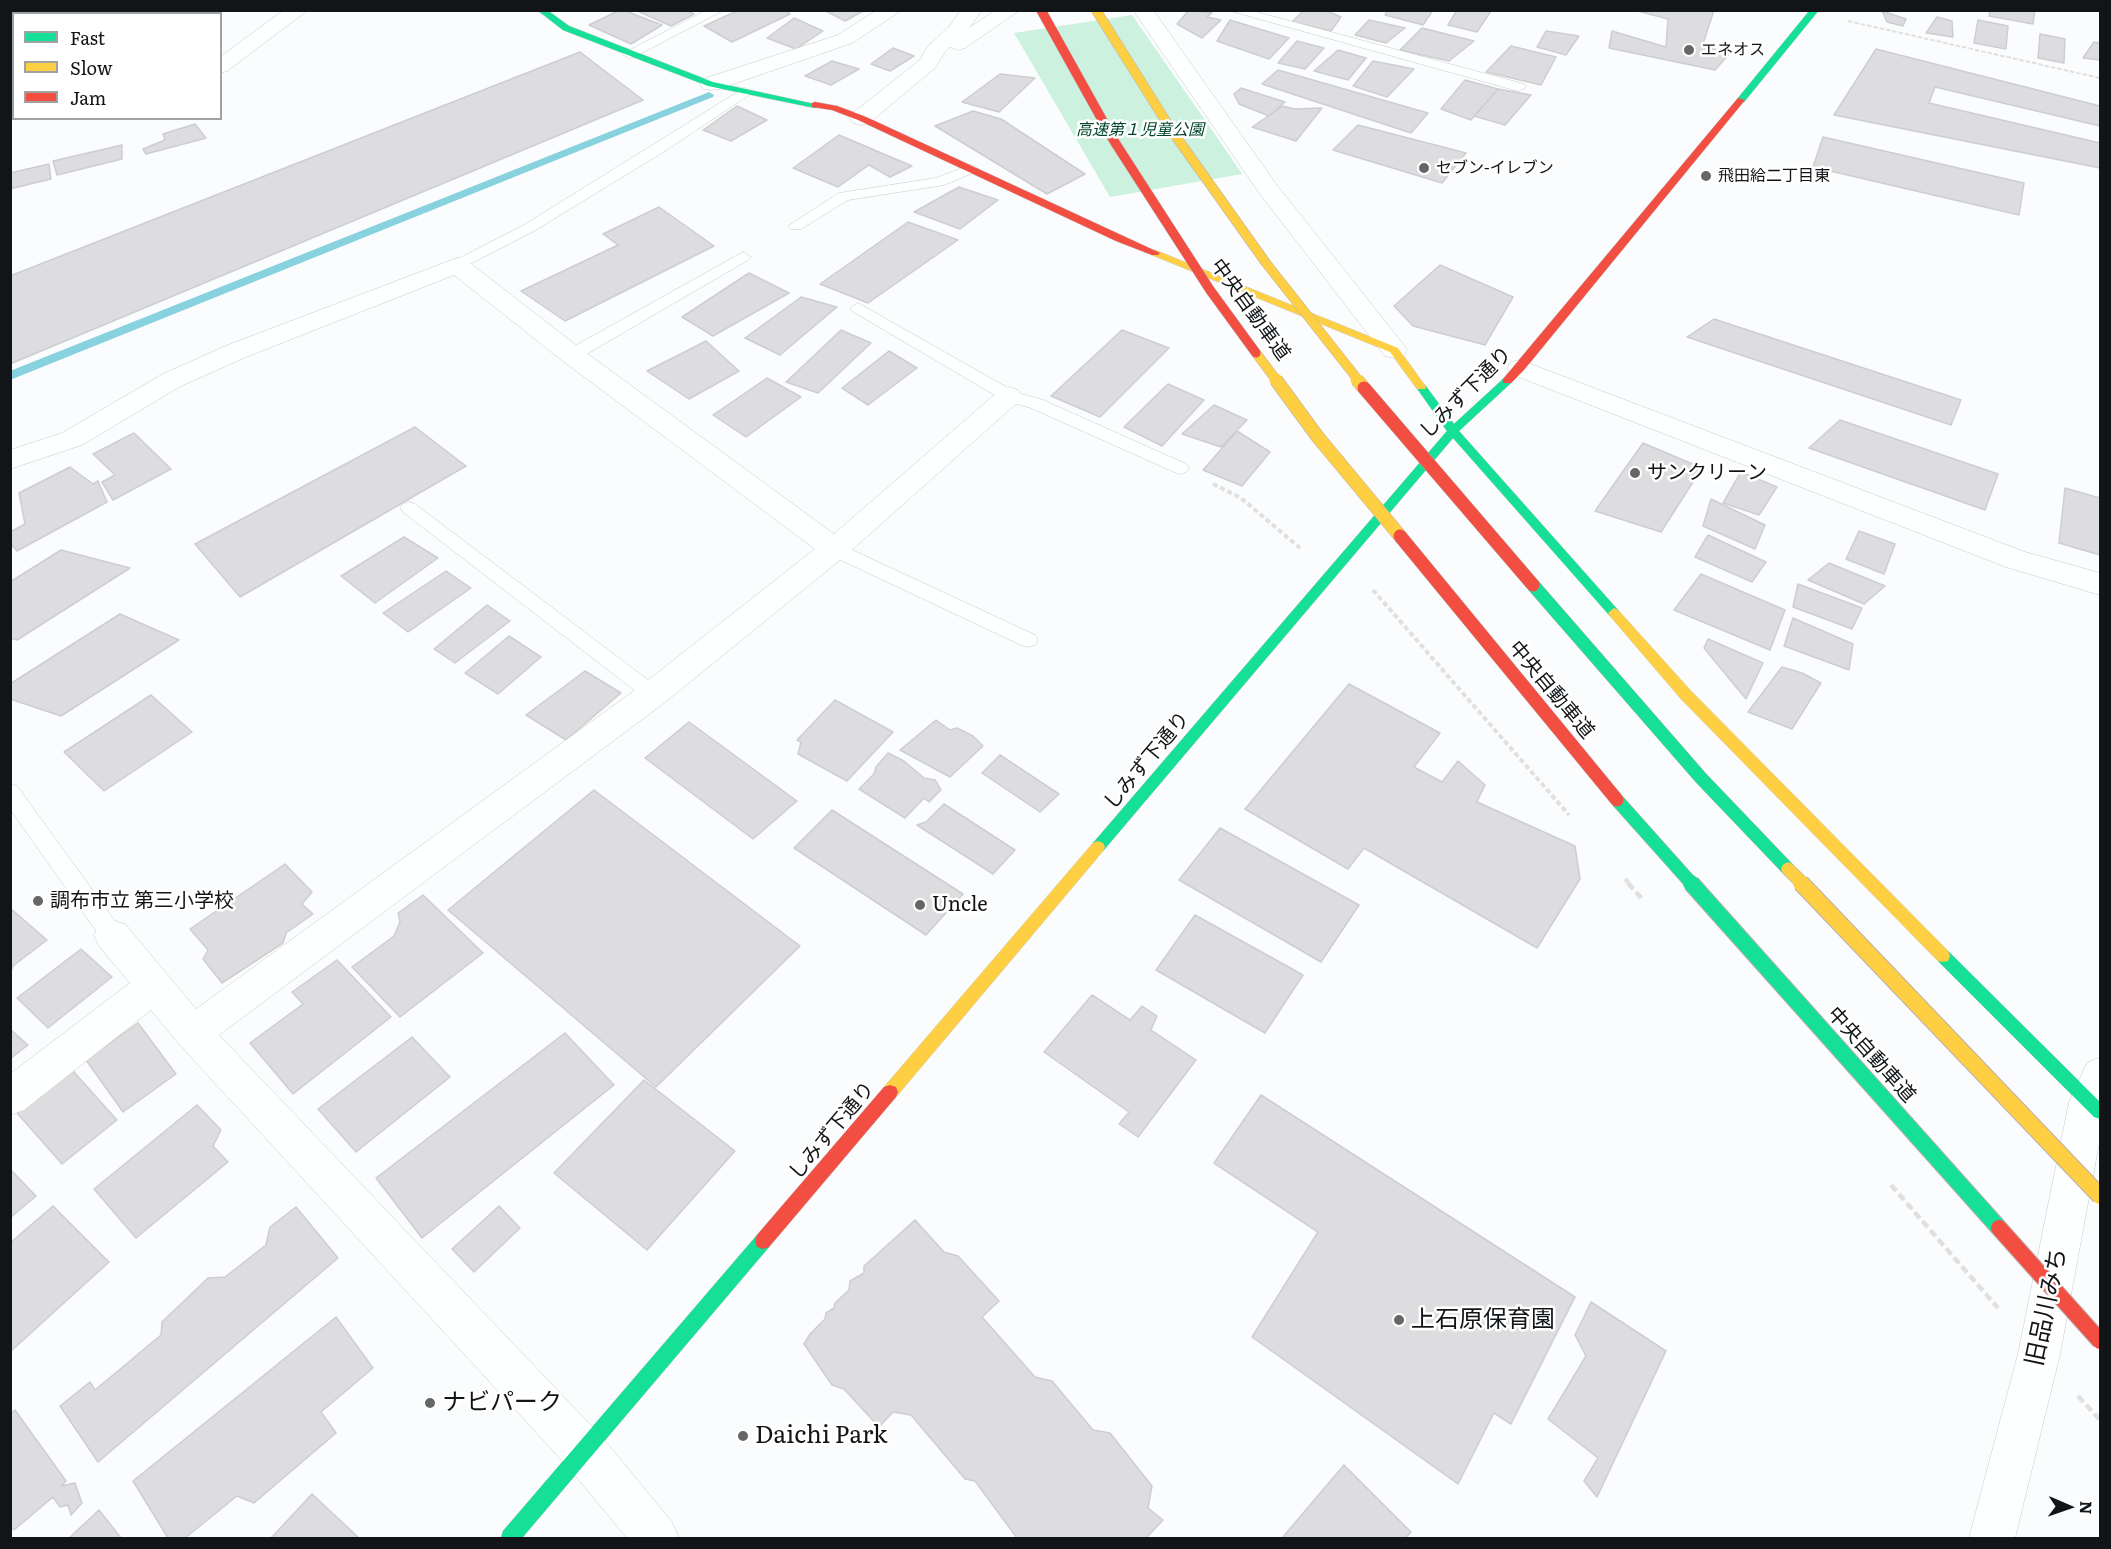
<!DOCTYPE html>
<meta charset="utf-8">
<style>
body{margin:0}
#map{position:relative;width:2111px;height:1549px;overflow:hidden;background:#fbfcfd;font-family:Literata,serif}
canvas{display:block}
.frame{position:absolute;inset:0;border:12px solid #121518;pointer-events:none}
.legend{position:absolute;left:12px;top:12px;width:210px;height:108px;box-sizing:border-box;background:#fff;border:2px solid #a0a1a3;margin:0;padding:8px 10px;list-style:none;font-size:18px;color:#121518}
.legend li{display:flex;align-items:center;gap:12px;height:30px}
.legend b{width:30px;border:2px solid #a0a1a3}
.north{position:absolute;left:2039px;top:1477px;width:60px;height:60px;-webkit-text-stroke:4px #fff;paint-order:stroke;rotate:92deg;font-size:16px;font-weight:700;line-height:24px;text-align:center;color:#121518}
.north::after{content:'';display:block;margin:auto;width:21px;height:27px;background:#121518;clip-path:polygon(50% 0,100% 100%,50% 72%,0 100%)}
</style>
<div id="map">
<canvas width="2111" height="1549"></canvas>
<div class="frame"></div>
<ul class="legend">
<li><b style="height:8px;background:#16e098"></b>Fast</li>
<li><b style="height:8px;background:#ffcf43"></b>Slow</li>
<li><b style="height:8px;background:#f24e42"></b>Jam</li>
</ul>
<div class="north">N</div>
</div>
<script>
const context = document.querySelector('canvas').getContext('2d');
context.lineJoin = 'round';
function paint(path, color) { context.fillStyle = color; context.fill(path, 'evenodd'); }
const poly = rows => new Path2D(rows.map(r => 'M' + r).join(''));
function stroke(path, color, width, dash) { context.strokeStyle = color; context.lineWidth = width; context.lineCap = dash ? 'butt' : 'round'; context.setLineDash(dash || []); context.stroke(path); }
function write(font, color, halo, rows, align = 'center') {
  context.font = font + ' Literata,"Noto Sans JP",serif'; context.lineWidth = 5; context.setLineDash([]); context.textBaseline = 'middle'; context.strokeStyle = halo; context.fillStyle = color; for (const [text, x, y, turn = 0] of rows) {
    context.save(); context.translate(x, y); context.rotate((+turn || 0) * Math.PI / 180); context.textAlign = isNaN(turn) ? turn : align; if (halo) context.strokeText(text, 0, 0); context.fillText(text, 0, 0); context.restore();
  }
}
const green = poly([
 [1132,15,1223,146,1242,174,1110,197,1014,33]
]);
const stream = poly([
 [709,92,714,95,713,97,10,380,10,371,709,92]
]);
const building = poly([
 [68,10,174,10,168,14,74,14,68,10],
 [620,10,623,10,662,25,631,44,589,25,620,10],
 [635,10,686,10,694,14,671,26,635,10],
 [739,10,785,10,790,14,732,42,704,26,739,10],
 [824,10,865,10,845,21,824,10],
 [1189,10,1212,13,1207,17,1221,20,1202,38,1177,24,1189,10],
 [1304,10,1325,10,1341,17,1331,31,1292,22,1304,10],
 [1388,10,1433,10,1423,25,1385,15,1388,10],
 [1457,10,1488,10,1491,11,1477,32,1448,25,1457,10],
 [1714,10,1702,47,1731,52,1715,70,1609,48,1612,31,1666,47,1668,19,1634,10,1714,10],
 [1990,10,2035,10,2033,24,1989,16,1990,10],
 [1882,11,1906,19,1903,26,1887,22,1882,11],
 [1937,17,1952,21,1953,37,1926,33,1937,17],
 [794,18,823,31,796,49,767,38,794,18],
 [1230,20,1289,38,1269,59,1217,41,1230,20],
 [1369,20,1405,28,1386,43,1355,35,1369,20],
 [1978,20,2008,26,2006,49,1974,43,1978,20],
 [1422,28,1474,41,1449,61,1400,50,1422,28],
 [1546,31,1579,36,1566,55,1537,47,1546,31],
 [2040,34,2065,39,2064,63,2038,58,2040,34],
 [1297,41,1324,48,1305,69,1278,63,1297,41],
 [2094,42,2100,43,2100,60,2083,58,2094,42],
 [1511,46,1556,57,1541,85,1486,72,1511,46],
 [893,48,914,56,890,71,871,64,893,48],
 [1876,49,2100,106,2100,126,1935,87,1929,103,2100,143,2100,168,1834,115,1876,49],
 [1338,50,1366,58,1348,80,1314,71,1338,50],
 [580,52,643,100,10,364,10,276,580,52],
 [832,61,859,69,831,85,805,76,832,61],
 [1373,61,1414,69,1387,97,1353,86,1373,61],
 [1278,70,1428,113,1411,133,1262,84,1278,70],
 [1000,74,1035,78,999,112,962,102,1000,74],
 [1465,80,1498,89,1471,120,1441,109,1465,80],
 [1241,88,1285,102,1269,116,1239,104,1234,94,1241,88],
 [1498,89,1531,95,1505,125,1474,116,1498,89],
 [737,106,767,120,731,141,703,130,737,106],
 [1283,106,1294,109,1322,108,1296,141,1252,127,1283,106],
 [973,111,1001,119,1085,174,1047,194,935,126,973,111],
 [195,124,206,138,146,154,143,149,165,140,163,134,195,124],
 [1358,125,1466,153,1442,183,1333,150,1358,125],
 [839,135,912,166,890,177,869,165,838,187,793,168,839,135],
 [1823,137,2024,183,2019,215,1813,167,1823,137],
 [122,145,122,159,57,175,53,161,122,145],
 [49,164,51,179,10,189,10,173,49,164],
 [959,187,998,200,960,229,914,212,959,187],
 [659,207,714,246,565,321,521,291,618,245,603,234,659,207],
 [908,222,958,240,868,303,820,284,908,222],
 [1440,265,1513,297,1485,345,1413,326,1394,306,1440,265],
 [749,273,789,293,713,336,682,317,749,273],
 [801,297,837,307,780,355,745,338,801,297],
 [1714,319,1961,400,1951,425,1687,337,1714,319],
 [841,330,871,343,818,393,786,382,841,330],
 [1122,330,1169,348,1100,417,1051,396,1122,330],
 [706,341,739,371,689,399,647,371,706,341],
 [889,351,917,368,868,405,842,388,889,351],
 [767,378,801,397,746,437,713,415,767,378],
 [1168,384,1204,400,1162,446,1124,427,1168,384],
 [1214,405,1247,420,1221,447,1182,434,1214,405],
 [1840,420,1998,474,1985,510,1809,448,1840,420],
 [415,427,466,466,240,597,195,544,415,427],
 [1237,431,1270,452,1242,486,1203,470,1237,431],
 [134,433,171,469,113,500,102,482,115,475,93,454,134,433],
 [1643,443,1702,468,1661,532,1595,511,1643,443],
 [70,467,93,484,98,481,107,502,17,551,10,543,10,532,25,524,19,493,70,467],
 [1741,472,1777,487,1759,515,1723,503,1741,472],
 [2065,488,2100,498,2100,555,2059,543,2065,488],
 [1711,499,1765,525,1755,549,1703,526,1711,499],
 [1859,531,1895,544,1884,574,1846,559,1859,531],
 [1708,535,1766,562,1752,582,1695,557,1708,535],
 [404,537,438,558,375,603,341,576,404,537],
 [61,550,130,568,17,640,10,638,10,582,61,550],
 [1829,563,1885,586,1864,604,1808,580,1829,563],
 [446,571,471,588,408,632,383,613,446,571],
 [1701,574,1785,610,1770,650,1674,610,1701,574],
 [1798,584,1862,608,1852,629,1793,607,1798,584],
 [487,605,510,621,455,663,434,649,487,605],
 [120,614,179,640,61,716,10,699,10,684,120,614],
 [1793,618,1853,644,1849,670,1784,646,1793,618],
 [509,636,541,657,498,694,465,673,509,636],
 [1708,639,1763,663,1746,699,1704,648,1708,639],
 [1782,667,1802,673,1821,683,1792,729,1748,712,1782,667],
 [585,671,621,693,566,740,526,715,585,671],
 [1349,684,1440,733,1414,767,1442,782,1458,761,1485,785,1477,802,1575,846,1580,879,1537,948,1364,848,1348,869,1245,809,1349,684],
 [151,695,192,732,104,791,64,752,151,695],
 [835,700,893,732,847,781,798,754,801,742,797,740,835,700],
 [936,720,950,730,957,728,973,736,983,746,950,777,900,750,936,720],
 [689,722,797,801,753,839,645,758,689,722],
 [888,753,904,761,924,778,935,780,941,790,929,802,924,798,905,818,859,789,874,774,876,767,888,753],
 [1000,755,1059,794,1040,812,982,773,1000,755],
 [594,790,800,946,656,1087,448,910,594,790],
 [944,804,1015,850,993,874,917,825,926,822,944,804],
 [832,810,963,894,926,935,794,848,832,810],
 [1220,828,1359,905,1321,962,1179,880,1220,828],
 [285,864,312,892,302,904,313,914,286,933,283,943,222,983,203,959,208,950,190,929,285,864],
 [423,895,483,953,400,1017,352,967,394,936,400,922,398,913,423,895],
 [10,908,47,940,13,966,10,974,10,908],
 [1195,915,1303,975,1265,1033,1156,970,1195,915],
 [81,949,112,977,48,1028,17,998,81,949],
 [337,960,391,1017,293,1094,250,1043,303,1004,292,992,337,960],
 [1092,995,1130,1020,1142,1006,1157,1016,1151,1030,1196,1060,1138,1137,1119,1124,1129,1112,1044,1052,1092,995],
 [138,1023,176,1074,123,1112,86,1060,138,1023],
 [10,1029,28,1045,10,1059,10,1029],
 [565,1033,614,1085,422,1238,376,1178,565,1033],
 [412,1037,450,1077,356,1152,318,1109,412,1037],
 [73,1071,117,1120,62,1164,17,1113,73,1071],
 [644,1080,735,1151,647,1250,554,1173,644,1080],
 [1261,1095,1575,1297,1511,1424,1494,1413,1458,1484,1252,1337,1318,1232,1214,1163,1261,1095],
 [197,1105,221,1130,213,1146,228,1162,136,1238,94,1189,197,1105],
 [10,1169,36,1196,10,1218,10,1169],
 [53,1206,109,1262,10,1352,10,1243,53,1206],
 [499,1206,520,1228,474,1272,452,1249,499,1206],
 [296,1207,338,1258,98,1462,60,1406,90,1382,95,1390,161,1335,162,1322,208,1278,225,1277,266,1245,270,1227,296,1207],
 [915,1220,944,1252,958,1256,999,1301,982,1317,1035,1377,1052,1381,1093,1430,1110,1433,1152,1486,1148,1508,1163,1520,1146,1538,1017,1538,975,1481,965,1479,911,1415,893,1412,879,1427,844,1389,832,1385,804,1344,810,1334,825,1319,826,1313,834,1308,835,1303,849,1290,850,1281,864,1273,864,1266,915,1220],
 [1591,1302,1666,1351,1597,1497,1584,1481,1598,1458,1548,1419,1586,1356,1575,1335,1591,1302],
 [336,1317,373,1368,321,1412,336,1433,254,1503,237,1496,185,1538,168,1538,133,1481,336,1317],
 [15,1410,66,1481,61,1486,75,1483,82,1503,71,1515,68,1505,60,1507,53,1497,14,1530,10,1525,10,1414,15,1410],
 [1344,1465,1411,1532,1406,1538,1282,1538,1344,1465],
 [312,1494,359,1538,271,1538,312,1494],
 [99,1510,121,1538,69,1538,99,1510]
]);
const pathFar2 = poly([
 [1848,21,2100,78]
]);
const pathFar1 = poly([
 [1213,484,1241,498,1300,548],
 [1373,590,1569,815],
 [1625,879,1630,884]
]);
const path = poly([
 [1628,883,1644,901],
 [1891,1185,1998,1308],
 [2078,1396,2100,1420]
]);
const lane = poly([
 [707,10,724,10,634,57,629,58,622,54,707,10],
 [1227,10,1249,10,1524,84,1526,87,1519,91,1514,90,1227,10],
 [744,88,751,92,749,95,665,151,534,231,462,268,457,270,449,265,452,262,524,225,744,88],
 [970,165,975,166,977,169,975,172,944,185,848,200,801,229,791,229,788,226,839,193,936,178,970,165],
 [743,252,751,257,748,260,578,359,566,359,564,355,566,351,743,252],
 [858,303,1015,392,1043,400,1186,464,1189,468,1186,472,1180,474,1174,472,1031,408,1003,400,852,311,850,308,858,303],
 [409,502,415,504,660,689,663,694,660,699,653,702,646,699,403,512,400,508,403,504,409,502],
 [835,542,1035,635,1038,640,1035,645,1028,647,1021,645,828,554,826,549,828,544,835,542],
 [10,784,17,786,120,928,123,935,120,942,112,945,104,942,10,809,10,784]
]);
const street = poly([
 [284,10,308,10,227,71,220,73,220,57,284,10],
 [877,10,902,10,852,43,719,89,711,90,703,89,700,84,703,79,838,35,877,10],
 [961,10,982,10,969,28,996,10,1020,10,965,48,958,50,950,47,944,53,936,67,869,123,861,125,853,123,850,118,853,113,920,60,928,46,949,27,961,10],
 [1133,10,1153,10,1276,184,1403,344,1407,350,1403,356,1394,358,1385,356,1260,194,1133,10],
 [457,258,466,260,581,349,834,534,1000,390,1009,387,1018,390,1022,396,1018,402,845,556,664,703,219,1035,601,1436,672,1522,679,1538,627,1538,569,1468,180,1045,151,1010,24,1110,10,1115,10,1074,130,983,99,946,94,935,99,924,112,920,125,924,196,1009,642,685,815,549,563,361,454,275,246,357,181,386,82,445,10,469,10,450,62,433,163,374,228,345,457,258],
 [1520,360,2025,552,2100,573,2100,595,2006,567,1511,374,1507,368,1511,362,1520,360],
 [2100,1057,2100,1138,2060,1354,2015,1538,1969,1538,2018,1354,2069,1102,2087,1063,2100,1057]
]);
const fast = poly([
 [537,10,547,10,569,26,713,82,819,105,815,108,708,86,563,30,537,10],
 [1810,10,1819,10,1744,102,1738,102,1738,98,1810,10],
 [1507,378,1512,381,1511,383,1459,431,1618,610,1620,613,1618,616,1610,616,1453,438,1103,851,1098,853,1093,851,1091,847,1093,843,1447,431,1416,387,1417,385,1425,385,1454,424,1503,379,1507,378],
 [1943,950,1948,951,2100,1102,2100,1119,2094,1117,1938,961,1936,956,1938,951,1943,950],
 [763,1233,769,1235,771,1241,769,1247,522,1538,501,1538,503,1531,757,1235,763,1233]
]);
const slow = poly([
 [1155,250,1398,348,1426,387,1425,389,1417,389,1390,352,1152,255,1152,251,1155,250],
 [1614,608,1618,610,1691,691,1948,951,1950,956,1948,961,1943,962,1938,961,1681,699,1610,616,1608,613,1614,608],
 [1098,841,1103,843,1105,847,1103,851,896,1097,890,1099,884,1097,882,1092,884,1087,1093,843,1098,841]
]);
const jam = poly([
 [1738,98,1745,100,1524,370,1511,383,1503,383,1503,379,1738,98],
 [815,102,837,106,864,116,1160,253,1158,255,1152,255,1116,241,858,120,832,110,812,107,812,103,815,102],
 [890,1085,896,1087,898,1092,896,1097,769,1247,763,1249,757,1247,755,1241,757,1235,884,1087,890,1085]
]);
const fastBridgeFar1 = poly([
 [1533,585,1701,778,1788,869],
 [1617,800,1692,884]
]);
const fastBridge = poly([
 [1691,883,1999,1228]
]);
const slowBridgeFar2 = poly([
 [1096,10,1172,131,1266,263,1359,381],
 [1256,353,1277,381]
]);
const slowBridgeFar1 = poly([
 [1276,380,1317,436,1400,536],
 [1357,380,1364,388],
 [1788,869,1803,884]
]);
const slowBridge = poly([
 [1801,883,2100,1196]
]);
const jamBridgeFar2 = poly([
 [1041,10,1114,141,1210,290,1256,353]
]);
const jamBridgeFar1 = poly([
 [1364,388,1533,585],
 [1400,536,1617,800]
]);
const jamBridge = poly([
 [1999,1228,2100,1341]
]);
const markers = [
 [1689,50,6,"#646668"],
 [1424,168,6,"#646668"],
 [1706,176,6,"#646668"],
 [1635,473,6,"#646668"],
 [38,901,6,"#646668"],
 [920,905,6,"#646668"],
 [1399,1320,6,"#646668"],
 [430,1403,6,"#646668"],
 [743,1436,6,"#646668"]
];
const farPoinames = [
 ["エネオス",1701,50],
 ["セブン-イレブン",1436,168],
 ["飛田給二丁目東",1718,176]
];
const farParknames = [
 ["高速第１児童公園",1140,130]
];
const streetNames = [
 ["中央自動車道",1250,310,54],
 ["しみず下通り",1466,393,-45],
 ["中央自動車道",1551,690,50],
 ["しみず下通り",1147,761,-50],
 ["中央自動車道",1871,1055,48],
 ["しみず下通り",832,1131,-50]
];
const poiNames = [
 ["サンクリーン",1647,473],
 ["調布市立 第三小学校",50,901],
 ["Uncle",932,905]
];
const nearStreetnames = [
 ["旧品川みち",2047,1307,-78]
];
const nearPoinames = [
 ["上石原保育園",1411,1320],
 ["ナビパーク",442,1403],
 ["Daichi Park",755,1436]
];
paint(green, '#ccf2df');
paint(stream, '#88d2e0');
paint(building, '#dddddf');
stroke(building, '#cdced0', 1.5);
stroke(lane, '#c8c9cc', 1);
stroke(street, '#c8c9cc', 1);
stroke(fast, '#c8c9cc', 1);
stroke(slow, '#c8c9cc', 1);
stroke(jam, '#c8c9cc', 1);
stroke(pathFar2, '#e0e0e0', 2, [4.5, 2]);
stroke(pathFar1, '#e0e0e0', 4, [5, 3]);
stroke(path, '#e0e0e0', 4.5, [8, 4]);
paint(lane, '#feffff');
paint(street, '#feffff');
paint(fast, '#16e098');
paint(slow, '#ffcf43');
paint(jam, '#f24e42');
stroke(fastBridgeFar1, '#baaeb0', 14, []);
stroke(fastBridge, '#baaeb0', 18, []);
stroke(slowBridgeFar2, '#baaeb0', 10, []);
stroke(slowBridgeFar1, '#baaeb0', 14, []);
stroke(slowBridge, '#baaeb0', 18, []);
stroke(jamBridgeFar2, '#baaeb0', 10, []);
stroke(jamBridgeFar1, '#baaeb0', 14, []);
stroke(jamBridge, '#baaeb0', 18, []);
stroke(fastBridgeFar1, '#16e098', 13);
stroke(fastBridge, '#16e098', 16);
stroke(slowBridgeFar2, '#ffcf43', 9);
stroke(slowBridgeFar1, '#ffcf43', 13);
stroke(slowBridge, '#ffcf43', 16);
stroke(jamBridgeFar2, '#f24e42', 9);
stroke(jamBridgeFar1, '#f24e42', 13);
stroke(jamBridge, '#f24e42', 16);
for (const [x, y, r, color] of markers) { const dot = new Path2D(); dot.arc(x, y, r, 0, 2 * Math.PI); context.fillStyle = color; context.fill(dot); stroke(dot, '#fff', 2); }
write('16px', '#121518', '#fff', farPoinames, 'left');
write('italic 16px', '#00452c', '#fff', farParknames);
write('20px', '#121518', '#fff', streetNames);
write('20px', '#121518', '#fff', poiNames, 'left');
write('24px', '#121518', '#fff', nearStreetnames);
write('24px', '#121518', '#fff', nearPoinames, 'left');
</script>
